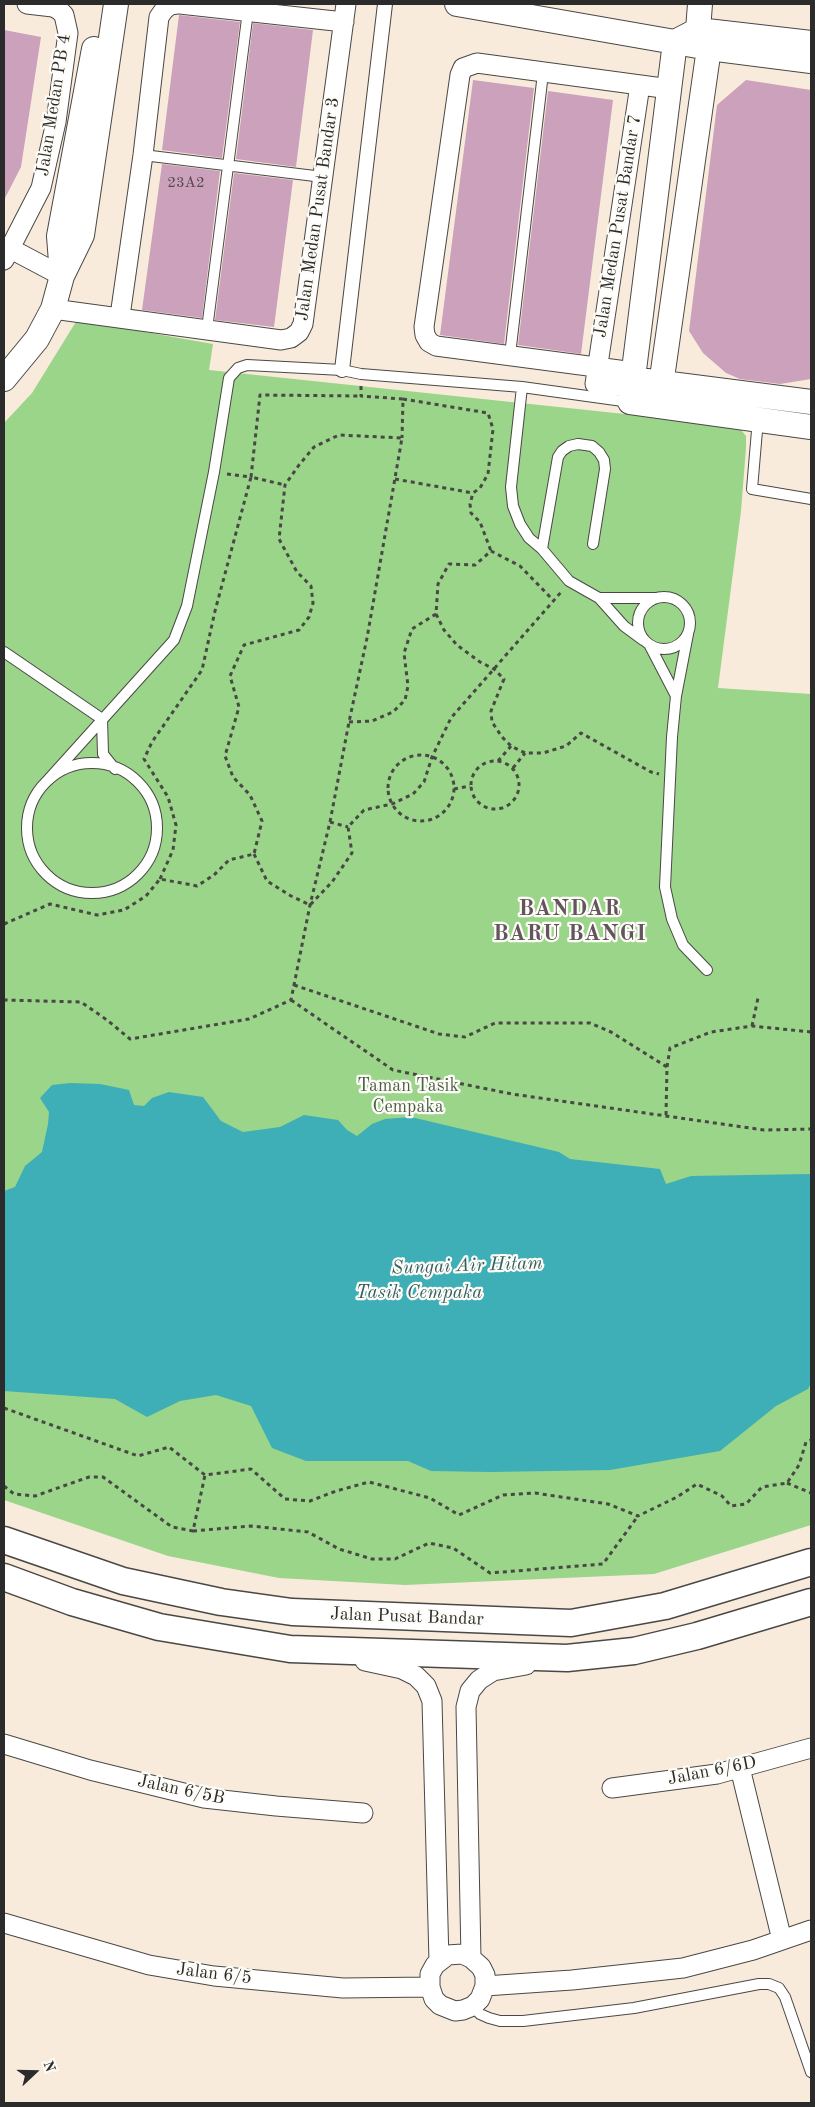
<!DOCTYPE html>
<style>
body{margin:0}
#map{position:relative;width:815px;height:2107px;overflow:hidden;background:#f9ebdb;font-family:"Old Standard TT",serif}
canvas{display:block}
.frame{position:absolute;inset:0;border:5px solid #2b2b2b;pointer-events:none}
.north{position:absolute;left:10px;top:2047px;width:50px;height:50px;-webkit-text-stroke:4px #fdfcf7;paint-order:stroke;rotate:69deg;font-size:14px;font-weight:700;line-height:20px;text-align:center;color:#2b2b2b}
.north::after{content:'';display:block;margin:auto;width:18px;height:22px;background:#2b2b2b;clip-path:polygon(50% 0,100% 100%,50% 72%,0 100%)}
</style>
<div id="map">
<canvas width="815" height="2107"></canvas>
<div class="frame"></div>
<div class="north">N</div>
</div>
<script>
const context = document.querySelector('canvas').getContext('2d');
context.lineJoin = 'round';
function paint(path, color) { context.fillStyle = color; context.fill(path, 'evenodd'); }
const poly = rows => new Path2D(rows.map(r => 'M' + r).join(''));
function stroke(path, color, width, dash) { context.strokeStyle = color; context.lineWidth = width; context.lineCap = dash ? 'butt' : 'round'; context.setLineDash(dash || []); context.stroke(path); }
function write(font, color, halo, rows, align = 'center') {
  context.font = font + ' "Old Standard TT",serif'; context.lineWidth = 4.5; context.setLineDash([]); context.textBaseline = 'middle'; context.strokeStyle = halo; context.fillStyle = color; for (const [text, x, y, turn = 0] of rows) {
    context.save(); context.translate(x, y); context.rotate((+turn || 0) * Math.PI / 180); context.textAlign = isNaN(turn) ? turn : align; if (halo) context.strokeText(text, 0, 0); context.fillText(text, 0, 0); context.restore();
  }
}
const green = poly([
 [77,320,213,344,209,370,738,426,746,436,746,448,741,511,718,688,811,694,811,1525,654,1574,405,1585,279,1578,168,1556,4,1500,4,423,32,393]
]);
const water = poly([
 [70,1083,100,1084,129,1090,134,1105,144,1106,152,1098,169,1092,203,1097,221,1121,243,1132,280,1127,304,1115,338,1120,347,1130,357,1136,372,1124,385,1119,411,1117,559,1152,570,1159,660,1169,666,1184,691,1176,811,1174,811,1383,808,1389,776,1406,720,1451,610,1470,490,1472,431,1471,408,1461,306,1461,272,1448,251,1406,216,1395,180,1401,147,1417,115,1399,4,1391,4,1191,15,1187,25,1166,42,1152,48,1124,49,1112,40,1098,52,1085]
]);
const building = poly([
 [179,15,240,22,222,158,162,150],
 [253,23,313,30,296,167,236,159],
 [4,30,41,37,21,167,4,200],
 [473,80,534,88,504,344,440,335],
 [746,80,811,90,811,379,780,384,740,379,726,373,703,353,689,331,717,105],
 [548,91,613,100,581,354,518,345],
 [162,164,220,171,202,318,142,310],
 [234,173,293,180,274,327,215,320]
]);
const path = poly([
 [361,386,361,396,403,399,402,438],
 [403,399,488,413,493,429,488,474,480,488,473,493,470,504,471,513,480,522,491,551],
 [227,474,251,477,260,395,361,396],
 [395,479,473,493],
 [436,614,444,630,457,645,480,662,494,669,504,679,491,711,492,722,502,737,511,746,525,753,543,753,566,746,581,733,651,772,659,774],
 [349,722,372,721,393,712,405,700,408,686,404,653,412,629,436,614,438,584,449,564,475,565,491,551,520,566,554,601],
 '388 788a33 33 0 1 1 66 0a33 33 0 1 1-66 0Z',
 '471 785a24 24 0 1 1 48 0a24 24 0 1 1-48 0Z',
 [498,761,511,746],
 [513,768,525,753],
 [454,789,470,786],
 [330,822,348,827],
 [254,854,267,881,291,896,310,905,332,882,352,853,348,827,364,810,392,804,413,794,424,782,432,757,451,718,562,591],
 [160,879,173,850,176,825,168,797,144,759,152,742,202,670,215,611,251,477,285,485],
 [4,924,50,904,97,915,124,910,146,896,160,879,197,886,214,875,229,860,254,854,262,821,250,795,233,777,225,756,239,707,230,676,244,645,299,630,309,617,313,603,311,586,297,572,279,539,285,485,299,465,314,447,339,435,402,438,367,638,349,722,330,822,310,905,291,1000,249,1019,130,1039,107,1020,81,1002,4,1000],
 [294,985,439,1034,465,1037,495,1023,590,1023,611,1032,667,1067],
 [291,1000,393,1070,512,1094,764,1130,811,1129],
 [752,1026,758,998],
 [666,1115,667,1067,670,1048,711,1032,752,1026,811,1032],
 [4,1408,138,1456,169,1447,205,1475,251,1469,285,1499,310,1501,336,1491,369,1482,430,1498,459,1515,503,1495,535,1493,608,1504,638,1516,677,1497,697,1484,722,1496,731,1506,746,1504,762,1487,787,1483,799,1465,806,1442,811,1440],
 [787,1483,811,1493],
 [4,1486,14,1494,35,1496,89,1477,103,1477,172,1527,193,1531,205,1475],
 [193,1531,251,1526,308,1532,339,1549,372,1559,395,1559,429,1543,453,1548,490,1573,603,1564,638,1516]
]);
const service = poly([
 [143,155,323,177],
 [207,329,248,11],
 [510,355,543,73],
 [522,387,511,487,513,506,520,524,529,538,542,549,569,581,599,598,624,626,643,640],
 [758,419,752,489,811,499],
 [542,549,558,457,562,451,569,446,578,444,592,446,599,452,604,460,605,469,593,544],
 '638 623a26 26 0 1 1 52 0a26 26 0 1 1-52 0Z',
 [599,598,655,598],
 [688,634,676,696,672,737,665,887,672,919,683,945,707,970],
 [650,646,676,696],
 [4,652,102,719],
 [102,719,103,754,115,769],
 '27 828a65 65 0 1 1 130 0a65 65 0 1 1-130 0Z',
 [47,781,174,640,187,606,214,472,229,378,238,368,247,365,342,370,361,374,522,387,630,402],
 [473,2006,480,2014,489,2018,500,2021,523,2021,634,2008,759,1984,769,1984,779,1988,785,1997,811,2072]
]);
const pedestrian = poly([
 [342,370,385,4]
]);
const minor = poly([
 [180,4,344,22],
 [11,249,62,276],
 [4,260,41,188,56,122,68,33,64,15,59,10,53,7,27,4],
 [53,309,281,340,291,338,299,332,303,324,346,4],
 [120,316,143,155,159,17,164,10,170,5,177,4],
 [634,372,436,346,429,342,425,335,424,327,460,75,463,68,477,63,670,89],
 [632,387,595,384,640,85],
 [365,1661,402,1669,416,1676,426,1686,432,1701,439,1961],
 [4,1744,90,1770,204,1798,276,1806,363,1813],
 [740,1768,782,1940],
 [612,1788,717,1774,811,1748],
 [4,1923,149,1965,214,1976,343,1988,430,1987],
 [471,1958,462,1954,448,1955,435,1965,430,1974,430,1987,434,1999,440,2005,455,2011,463,2010,473,2006,480,1999,485,1986,485,1975,481,1967,471,1958,466,1707,470,1691,479,1680,493,1671,526,1665],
 [485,1986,572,1980,683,1968,753,1950,811,1930]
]);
const tertiary = poly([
 [457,4,709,48,811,61],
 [698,30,700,4],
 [811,43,698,30,675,42,630,402,811,427],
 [62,275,59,236,94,49],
 [4,379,37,339,53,309,62,276,82,235,116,4],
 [647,381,811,402],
 [658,406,709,48,698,30]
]);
const secondary = poly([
 [4,1540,123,1581,221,1602,292,1612,571,1623,665,1606,811,1562],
 [4,1577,72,1602,159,1627,290,1649,567,1658,634,1651,697,1636,811,1602]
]);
const numberNames = [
 ["23A2",186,183]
];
const streetNames = [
 ["Jalan Medan PB 4",54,105,-81],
 ["Jalan Medan Pusat Bandar 3",318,209,-82],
 ["Jalan Medan Pusat Bandar 7",618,226,-81],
 ["Jalan Pusat Bandar",407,1617,2],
 ["Jalan 6/6D",712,1771,-11],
 ["Jalan 6/5B",181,1790,12],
 ["Jalan 6/5",214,1974,7]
];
const parkNames = [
 ["Taman Tasik",408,1086],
 ["Cempaka",408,1107]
];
const waterNames = [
 ["Sungai Air Hitam",467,1266,-2],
 ["Tasik Cempaka",419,1293]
];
const districtNames = [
 ["BANDAR",570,909],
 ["BARU BANGI",570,934]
];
paint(green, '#9ad589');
paint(water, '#3eaeb7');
paint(building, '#cba1bc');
stroke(service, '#4a4845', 12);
stroke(pedestrian, '#4a4845', 16);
stroke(minor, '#4a4845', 21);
stroke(tertiary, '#4a4845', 26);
stroke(secondary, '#4a4845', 29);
stroke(path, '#4a4845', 3, [4, 4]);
stroke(service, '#fff', 10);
stroke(pedestrian, '#fff', 14);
stroke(minor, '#fff', 19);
stroke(tertiary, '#fff', 24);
stroke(secondary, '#fff', 26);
write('15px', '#53484f', null, numberNames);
write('18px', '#2b2b2b', '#fdfcf7', streetNames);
write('18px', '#4c5e47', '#fdfcf7', parkNames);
write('italic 19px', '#335f63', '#fdfcf7', waterNames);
context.letterSpacing = '1px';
write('bold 22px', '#63545e', '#fdfcf7', districtNames);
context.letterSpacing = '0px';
</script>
